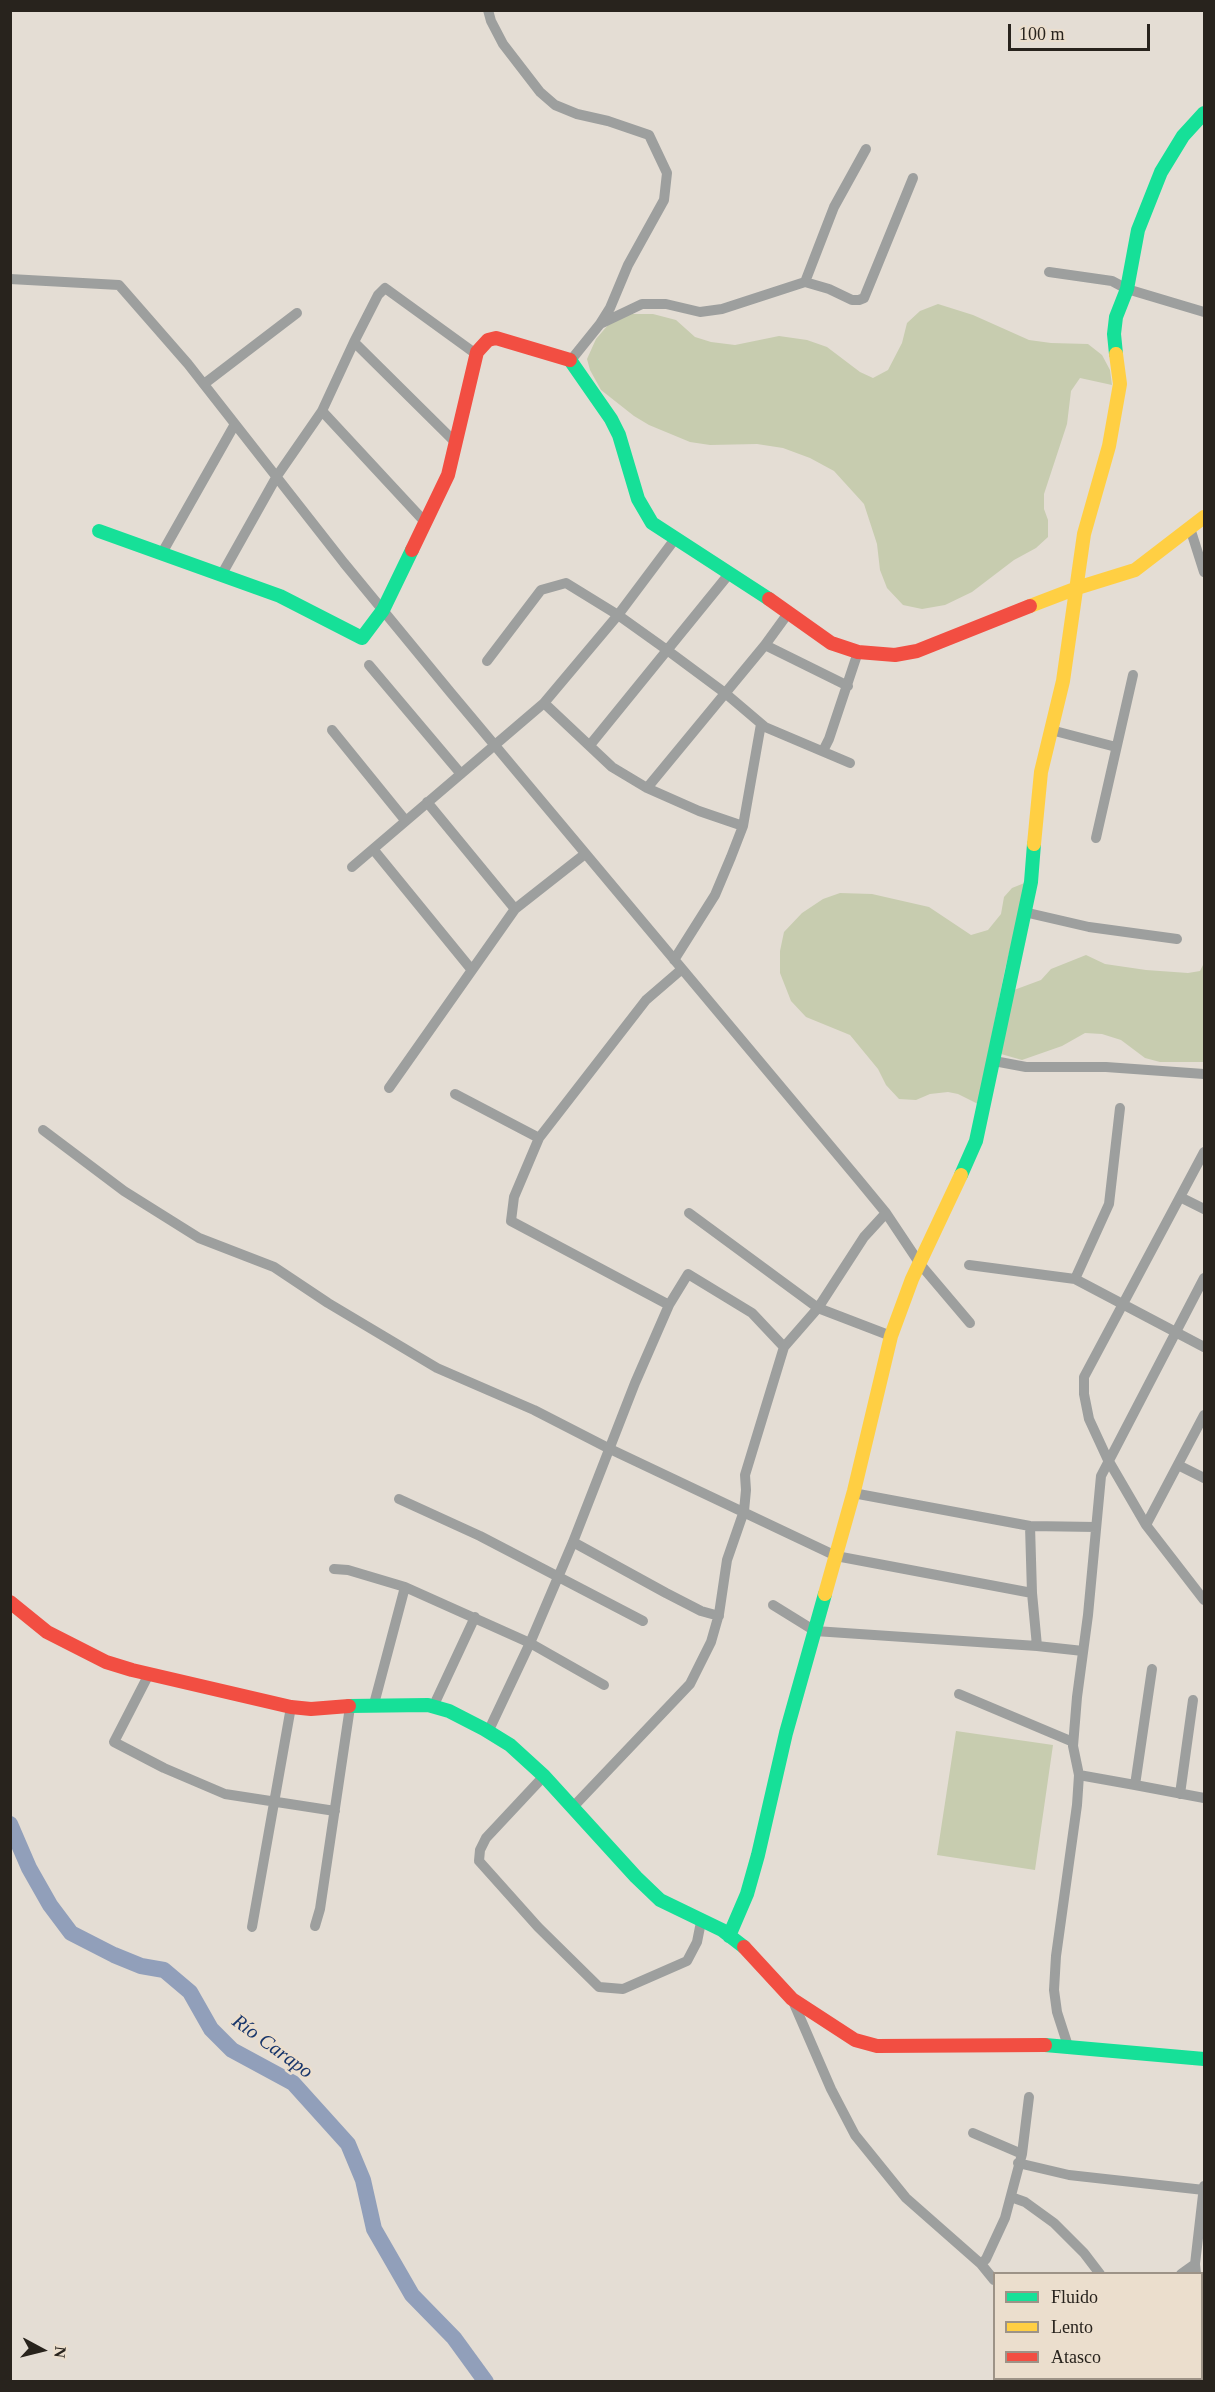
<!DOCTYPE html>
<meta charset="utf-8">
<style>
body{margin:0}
#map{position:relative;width:1215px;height:2392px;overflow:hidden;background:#e4ddd4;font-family:Georgia,serif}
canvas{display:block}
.frame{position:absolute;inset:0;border:12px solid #28231d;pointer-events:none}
.legend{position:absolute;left:993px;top:2272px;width:210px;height:108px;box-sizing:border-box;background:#ebdecd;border:2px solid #9d9387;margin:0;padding:8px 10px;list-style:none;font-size:18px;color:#28231d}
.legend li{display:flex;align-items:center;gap:12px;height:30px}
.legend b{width:30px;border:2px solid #9d9387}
.north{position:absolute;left:12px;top:2320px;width:60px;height:60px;-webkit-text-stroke:4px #ebdecd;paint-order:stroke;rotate:97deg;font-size:16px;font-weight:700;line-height:24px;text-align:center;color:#28231d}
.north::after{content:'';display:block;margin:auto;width:21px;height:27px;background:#28231d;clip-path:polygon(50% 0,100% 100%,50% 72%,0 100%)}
.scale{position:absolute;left:1008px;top:24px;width:142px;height:27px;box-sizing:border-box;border:3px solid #28231d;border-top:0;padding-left:8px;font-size:18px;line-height:21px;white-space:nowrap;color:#28231d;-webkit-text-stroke:4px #ebdecd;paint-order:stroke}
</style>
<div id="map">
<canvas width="1215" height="2392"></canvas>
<div class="frame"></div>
<ul class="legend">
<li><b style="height:8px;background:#16e098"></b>Fluido</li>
<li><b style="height:8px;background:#ffcf43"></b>Lento</li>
<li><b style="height:8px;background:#f24e42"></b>Atasco</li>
</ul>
<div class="north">N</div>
<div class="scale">100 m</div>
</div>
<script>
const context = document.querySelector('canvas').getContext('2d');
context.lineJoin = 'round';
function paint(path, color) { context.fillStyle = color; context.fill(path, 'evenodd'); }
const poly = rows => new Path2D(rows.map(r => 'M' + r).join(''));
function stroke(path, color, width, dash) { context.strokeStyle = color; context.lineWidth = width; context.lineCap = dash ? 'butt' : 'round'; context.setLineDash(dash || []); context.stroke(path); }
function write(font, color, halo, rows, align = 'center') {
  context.font = font + ' Georgia,serif'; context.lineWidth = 5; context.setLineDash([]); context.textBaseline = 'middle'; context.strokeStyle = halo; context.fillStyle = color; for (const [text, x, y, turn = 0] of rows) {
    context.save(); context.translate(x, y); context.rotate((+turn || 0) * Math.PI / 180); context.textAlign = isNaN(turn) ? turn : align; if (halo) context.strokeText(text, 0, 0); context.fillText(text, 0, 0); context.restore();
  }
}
const green = poly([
 [938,304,973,315,1029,340,1051,343,1088,344,1102,355,1110,370,1112,385,1080,378,1071,391,1067,424,1044,494,1044,509,1048,520,1048,537,1036,548,1014,560,972,592,945,605,922,609,903,605,887,588,880,570,877,544,864,504,834,471,810,458,783,448,757,444,710,445,690,442,649,425,634,416,601,390,590,370,587,359,596,339,608,325,625,314,653,314,676,320,695,337,711,342,735,345,779,336,807,340,827,347,860,372,873,378,888,370,902,343,907,323,920,311],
 [1027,882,1005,969,978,1104,958,1094,948,1092,930,1094,916,1100,899,1099,886,1085,878,1069,850,1035,806,1017,791,1001,780,973,780,951,784,932,802,913,823,899,840,893,872,894,929,907,971,935,988,930,1001,914,1004,897,1012,888],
 [1086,955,1105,964,1146,970,1188,973,1200,971,1204,963,1204,1062,1160,1062,1145,1058,1121,1040,1102,1034,1085,1033,1062,1046,1022,1060,1001,1054,1014,990,1041,980,1051,969],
 [956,1731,1053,1745,1035,1870,937,1855]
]);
const river = poly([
 [10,1824,29,1868,50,1905,71,1933,114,1955,141,1966,164,1970,190,1992,211,2029,232,2050,293,2083,348,2144,363,2180,374,2229,412,2295,454,2338,486,2382]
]);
const street = poly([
 [488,10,491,21,503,44,540,92,555,105,577,114,608,121,649,135,667,173,664,200,628,265,610,308,600,324,571,360],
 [1049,272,1112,281,1127,289,1204,312],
 [10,279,119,285,188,364,344,563,451,693,858,1179,886,1213,920,1264,970,1323],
 [805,282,834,207,866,149],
 [600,324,642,304,666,304,700,312,722,309,805,282,829,289,852,300,859,300,864,298,913,178],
 [354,342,456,443],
 [204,384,297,313],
 [322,411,425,522],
 [1190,528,1204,572],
 [162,553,235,424],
 [222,574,277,476,322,411,354,342,378,295,385,288,476,354],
 [765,645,848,686],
 [487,661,541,590,566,583,618,615,667,650,725,693,765,727,850,763],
 [369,665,461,774],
 [544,703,612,767,647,788,699,811,743,826],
 [332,730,405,820],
 [1051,730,1116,747],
 [590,745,729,574],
 [823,751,829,739,858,652],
 [647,788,765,645,789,612],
 [427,802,515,909],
 [1096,838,1133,675],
 [373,849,471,969],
 [352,867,544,703,618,615,675,539],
 [1024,912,1089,927,1177,939],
 [674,960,715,895,731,857,743,826,761,724],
 [994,1061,1026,1067,1106,1067,1204,1074],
 [389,1088,515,909,585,854],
 [455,1094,539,1138],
 [43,1130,124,1191,199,1238,274,1267,328,1303,437,1368,534,1410,610,1449,836,1556,1032,1593],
 [1204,1152,1084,1377,1084,1394,1089,1419,1107,1458,1146,1525,1204,1600],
 [1180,1197,1204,1209],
 [689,1213,818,1308,891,1336],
 [969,1265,1075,1279,1204,1347],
 [1075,1279,1109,1204,1120,1108],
 [669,1305,511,1221,514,1197,539,1138,646,1000,682,969],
 [1178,1465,1204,1478],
 [853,1493,1030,1526,1096,1527],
 [399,1499,480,1536,643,1621],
 [1146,1525,1204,1415],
 [1030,1526,1032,1593,1037,1646],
 [573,1542,666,1593,701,1611,719,1616],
 [334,1569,348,1570,405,1587,530,1643,604,1685],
 [773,1605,815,1631,1037,1646,1083,1651],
 [1152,1669,1135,1785,1204,1798],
 [149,1674,114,1742,164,1768,225,1794,335,1811],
 [959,1694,1073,1742],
 [374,1704,405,1587],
 [433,1707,475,1617],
 [488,1732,530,1643,573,1542,635,1383,669,1305,688,1274,752,1313,784,1347],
 [1079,1775,1135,1785],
 [544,1776,486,1838,480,1850,479,1861,538,1927,599,1987,623,1989,687,1961,697,1942,701,1922],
 [1180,1794,1193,1700],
 [573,1807,690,1684,711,1642,719,1614,727,1560,744,1511,746,1490,745,1475,784,1347,818,1308,864,1237,886,1213],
 [315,1926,320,1909,350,1707],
 [252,1927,291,1707],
 [792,1999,831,2089,855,2135,906,2198,981,2264,994,2280],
 [1068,2046,1057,2012,1054,1990,1056,1956,1077,1805,1079,1775,1073,1746,1077,1697,1088,1615,1101,1476,1204,1278],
 [973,2133,1022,2154,1005,2218,986,2259,981,2264],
 [1022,2154,1029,2097],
 [1018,2163,1069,2175,1204,2190],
 [1011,2197,1025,2202,1054,2223,1084,2253,1100,2274],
 [1181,2274,1195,2264],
 [1196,2274,1195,2264,1204,2186],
 [1202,2282,1204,2282],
 [1069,2378,1071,2382],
 [1104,2382,1108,2378],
 [1198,2382,1198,2378]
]);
const fast = poly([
 [1116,354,1114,334,1116,317,1127,289,1138,230,1161,172,1183,136,1204,113],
 [570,360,611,419,619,435,638,499,652,523,769,599],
 [99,531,280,596,362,638,383,610,412,550],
 [961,1175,976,1141,1031,882,1034,844],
 [349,1706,428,1705,449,1711,484,1729,510,1745,544,1776,636,1877,660,1900,722,1930,744,1947],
 [729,1936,747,1894,758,1855,786,1733,825,1594],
 [1045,2045,1204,2059]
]);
const slow = poly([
 [1030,606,1077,588,1135,570,1204,517],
 [1034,844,1041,772,1063,681,1084,534,1109,446,1120,384,1116,354],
 [825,1594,854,1491,891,1336,912,1279,961,1175]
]);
const jam = poly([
 [412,550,448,475,477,352,488,340,496,338,570,360],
 [769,599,831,643,858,652,895,655,917,651,1030,606],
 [10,1602,47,1632,106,1662,132,1670,291,1707,311,1709,349,1706],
 [744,1947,792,1999,855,2040,877,2046,1045,2045]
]);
const waterNames = [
 ["Río Carapo",272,2047,36]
];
paint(green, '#c7ccaf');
stroke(river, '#919fba', 16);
stroke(street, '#9d9f9e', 10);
stroke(fast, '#16e098', 14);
stroke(slow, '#ffcf43', 14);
stroke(jam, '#f24e42', 14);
write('italic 20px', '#18366b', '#ebdecd', waterNames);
</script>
